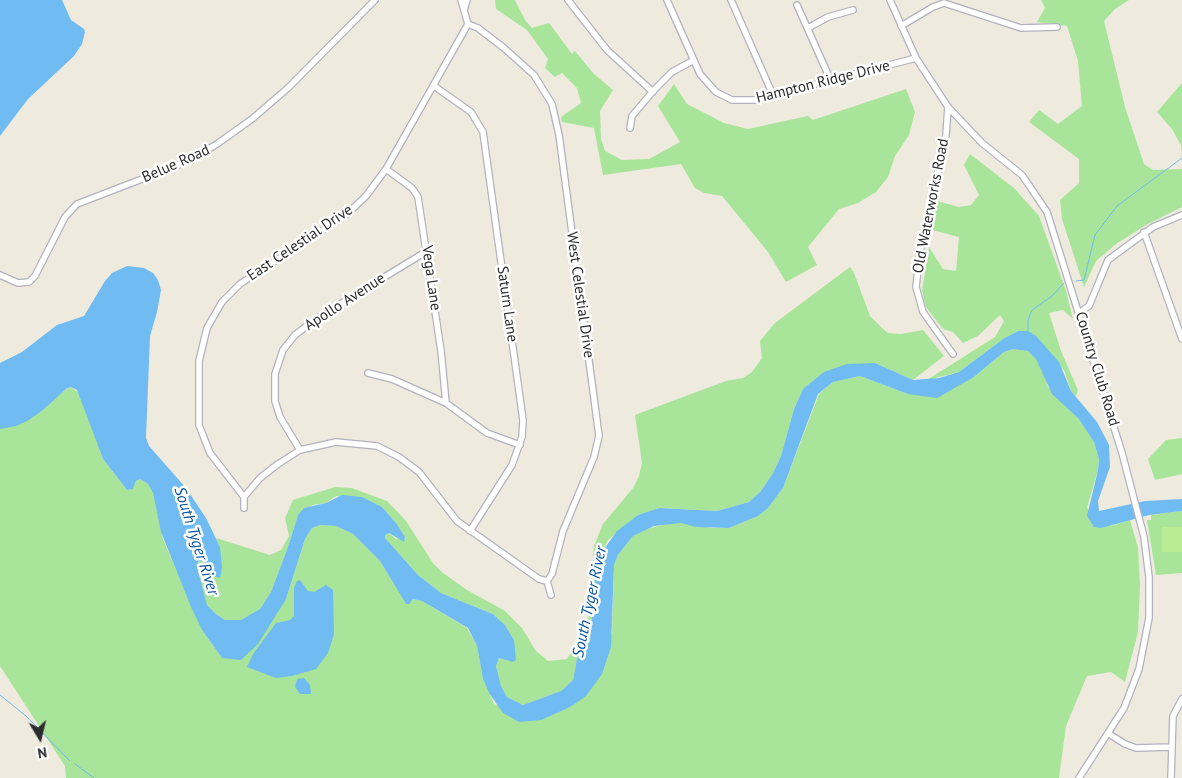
<!DOCTYPE html>
<style>
body{margin:0}
#map{position:relative;width:1182px;height:778px;overflow:hidden;background:#eeeade;font-family:"PT Sans",sans-serif}
canvas{display:block}
.north{position:absolute;left:15px;top:713px;width:50px;height:50px;-webkit-text-stroke:4px #fff;paint-order:stroke;rotate:171deg;font-size:14px;font-weight:700;line-height:20px;text-align:center;color:#2c2c2c}
.north::after{content:'';display:block;margin:auto;width:18px;height:22px;background:#2c2c2c;clip-path:polygon(50% 0,100% 100%,50% 72%,0 100%)}
</style>
<div id="map">
<canvas width="1182" height="778"></canvas>
<div class="north">N</div>
</div>
<script>
const context = document.querySelector('canvas').getContext('2d');
context.lineJoin = 'round';
function paint(path, color) { context.fillStyle = color; context.fill(path, 'evenodd'); }
const poly = rows => new Path2D(rows.map(r => 'M' + r).join(''));
function stroke(path, color, width, dash) { context.strokeStyle = color; context.lineWidth = width; context.lineCap = dash ? 'butt' : 'round'; context.setLineDash(dash || []); context.stroke(path); }
function write(font, color, halo, rows, align = 'center') {
  context.font = font + ' "PT Sans",sans-serif'; context.lineWidth = 5; context.setLineDash([]); context.textBaseline = 'middle'; context.strokeStyle = halo; context.fillStyle = color; for (const [text, x, y, turn = 0] of rows) {
    context.save(); context.translate(x, y); context.rotate((+turn || 0) * Math.PI / 180); context.textAlign = isNaN(turn) ? turn : align; if (halo) context.strokeText(text, 0, 0); context.fillText(text, 0, 0); context.restore();
  }
}
const green = poly([
 [495,0,515,0,525,20,532,28,549,23,572,54,575,51,594,74,613,90,600,111,601,139,605,151,622,160,649,159,680,142,658,106,674,84,687,104,724,123,748,129,808,116,813,120,906,89,915,112,909,135,895,156,888,177,876,192,858,203,839,209,808,247,817,265,786,282,768,252,722,196,704,193,695,188,681,164,603,175,594,128,562,122,561,117,581,103,577,88,562,73,555,77,545,68,548,59,527,30,496,9],
 [1041,0,1129,0,1115,9,1104,21,1125,107,1144,164,1153,170,1182,169,1182,207,1146,225,1116,244,1096,261,1084,287,1062,219,1060,200,1079,183,1079,159,1029,122,1039,110,1058,124,1082,106,1078,61,1067,26,1037,22,1045,8],
 [1182,83,1182,160,1181,145,1172,129,1157,112],
 [970,154,1014,188,1039,216,1066,291,1073,319,1063,310,1049,313,1061,351,1078,390,1076,397,1071,391,1064,370,1018,331,1003,339,959,372,927,380,995,337,1004,321,1000,315,978,336,963,343,953,332,943,329,926,307,922,291,929,247,943,269,956,271,959,237,932,230,937,201,959,207,971,205,979,195,964,165],
 [850,267,854,273,870,316,882,328,888,333,901,334,923,330,944,356,913,380,875,363,803,389,794,409,781,456,773,473,761,491,749,502,717,511,659,508,638,515,608,540,602,552,595,577,590,641,577,659,573,680,561,691,523,705,507,697,501,686,496,666,499,658,509,661,514,640,505,625,493,614,441,593,418,575,385,538,384,535,389,533,396,539,406,539,396,523,382,507,361,497,336,496,326,503,313,505,298,515,288,547,271,592,260,609,251,615,241,620,225,620,216,614,207,605,201,586,198,563,199,560,203,561,212,576,220,547,216,538,270,555,281,550,289,536,285,518,293,500,335,487,352,488,387,501,406,521,433,563,443,573,467,590,505,611,522,628,536,651,548,661,567,659,588,622,594,546,603,524,633,488,639,476,642,463,635,415,726,381,743,378,752,372,762,358,760,341,775,323],
 [1013,349,1029,351,1036,359,1042,368,1048,387,1078,418,1094,442,1099,459,1098,470,1087,508,1110,526,1130,520,1138,548,1140,586,1138,632,1125,682,1111,672,1087,676,1066,726,1059,778,66,778,65,766,0,666,0,429,43,410,62,392,71,387,80,394,103,459,127,490,133,489,136,481,140,479,148,484,153,493,163,539,202,630,222,658,286,599,305,539,312,528,320,525,336,526,353,534,380,561,406,604,413,599,422,601,467,628,477,646,483,679,494,704,541,720,612,634,614,565,618,555,633,536,643,530,666,524,681,523,712,528,729,528,758,516,768,508,783,488,819,394,833,382,860,376,908,394,974,377,1004,352],
 [1182,438,1182,474,1155,480,1148,459,1166,440],
 [1182,511,1182,573,1156,575,1147,520,1151,520,1151,515]
]);
const pitch = poly([
 [1162,527,1182,527,1182,552,1162,552]
]);
const water = poly([
 [0,0,62,0,71,20,84,29,85,32,82,44,74,56,28,99,0,136],
 [127,266,144,268,153,273,158,280,161,290,157,312,150,336,146,438,149,446,186,488,206,518,220,547,222,567,220,578,212,576,203,561,199,560,197,567,207,605,216,614,225,620,241,620,260,609,271,592,288,547,298,515,304,508,326,503,342,495,362,497,382,507,396,523,405,537,404,542,389,533,385,535,385,538,418,575,441,593,493,614,505,625,514,640,516,660,513,662,499,658,496,666,501,686,507,697,523,705,561,691,573,680,577,659,590,641,595,577,602,552,617,531,638,515,659,508,717,511,749,502,761,491,773,473,781,456,794,409,803,389,824,372,847,364,875,363,913,380,939,378,959,372,1003,339,1018,331,1028,331,1036,336,1059,362,1071,391,1097,422,1109,445,1110,467,1098,501,1099,511,1145,501,1182,499,1182,511,1149,515,1101,528,1094,527,1087,516,1098,470,1099,459,1094,442,1078,418,1052,394,1036,359,1028,351,1013,349,1004,352,974,377,937,398,908,394,860,376,833,382,818,394,783,488,768,508,758,516,729,528,696,527,681,523,654,526,633,536,618,555,614,565,611,647,602,674,586,696,570,707,541,720,519,722,503,713,489,693,483,679,477,646,468,628,422,601,413,599,409,604,406,604,380,561,353,534,336,526,320,525,312,528,305,539,286,599,258,644,241,660,222,658,202,630,191,607,161,532,153,493,148,484,140,479,136,481,133,489,127,490,103,459,77,390,71,387,66,389,43,410,27,421,16,426,0,429,0,363,22,352,57,325,84,316,105,281,112,273],
 [300,580,308,591,314,592,326,585,333,590,334,634,328,653,316,669,292,676,276,678,247,667,253,654,276,623,290,620,294,616,294,588,297,581],
 [304,678,310,685,311,694,300,694,295,687,297,679]
]);
const stream = poly([
 [1076,281,1084,280,1095,235,1117,206,1182,158],
 [1028,331,1028,320,1032,310,1052,296,1064,283],
 [0,695,26,716,70,761],
 [75,764,94,778]
]);
const minor = poly([
 [461,0,468,24],
 [568,0,607,50,653,92],
 [667,0,700,74,716,92,732,100,755,100,916,58],
 [731,0,773,95],
 [890,0,916,58,948,107,982,143,1022,175,1047,212,1122,453,1144,537,1149,577,1149,618,1139,669,1124,708,1079,778],
 [797,5,831,81],
 [464,10,467,0],
 [468,24,478,28,504,48,534,75,552,104,559,135,599,436,594,457,563,531,552,574,547,581],
 [901,26,933,7,944,3,1021,28,1057,27],
 [808,28,828,17,853,10],
 [434,86,471,112,483,132,523,420,522,437,512,465,470,531],
 [948,107,946,135,920,252,916,287,923,312,953,354],
 [630,128,632,116,654,90,672,72,694,60],
 [386,169,412,188,418,197,441,351,446,403],
 [1144,232,1182,339],
 [0,275,18,283,29,282,35,276,65,217,77,204,189,161,217,144,252,119,288,88,375,0],
 [1080,312,1089,306,1108,260,1153,227,1182,215],
 [368,373,392,379,446,403,487,433,520,445],
 [300,450,280,417,275,401,275,374,283,350,295,335,316,319,427,251],
 [244,497,210,453,199,425,199,361,207,328,222,302,240,284,346,215,366,196,386,169,468,24],
 [244,508,244,497,260,478,278,464,300,450,336,442,377,446,399,457,419,472,457,521,539,579,547,581],
 [547,581,551,595],
 [1109,734,1125,744,1136,748,1172,747],
 [1171,778,1173,716,1182,699]
]);
const streetNames = [
 ["Hampton Ridge Drive",823,82,-14],
 ["Belue Road",176,164,-24],
 ["Old Waterworks Road",931,206,-79],
 ["East Celestial Drive",300,243,-34],
 ["Vega Lane",431,278,82],
 ["West Celestial Drive",580,295,82],
 ["Apollo Avenue",345,302,-33],
 ["Saturn Lane",507,304,82],
 ["Country Club Road",1097,369,73]
];
const waterNames = [
 ["South Tyger River",196,541,72],
 ["South Tyger River",590,602,-78]
];
paint(green, '#a8e59a');
paint(pitch, '#baec96');
paint(water, '#70bbf1');
stroke(stream, '#70bbf1', 1);
stroke(minor, '#b2b2c0', 8);
stroke(minor, '#fff', 5.5);
write('15px', '#2c2c2c', '#fff', streetNames);
write('italic 16px', '#0b56a1', '#fff', waterNames);
</script>
